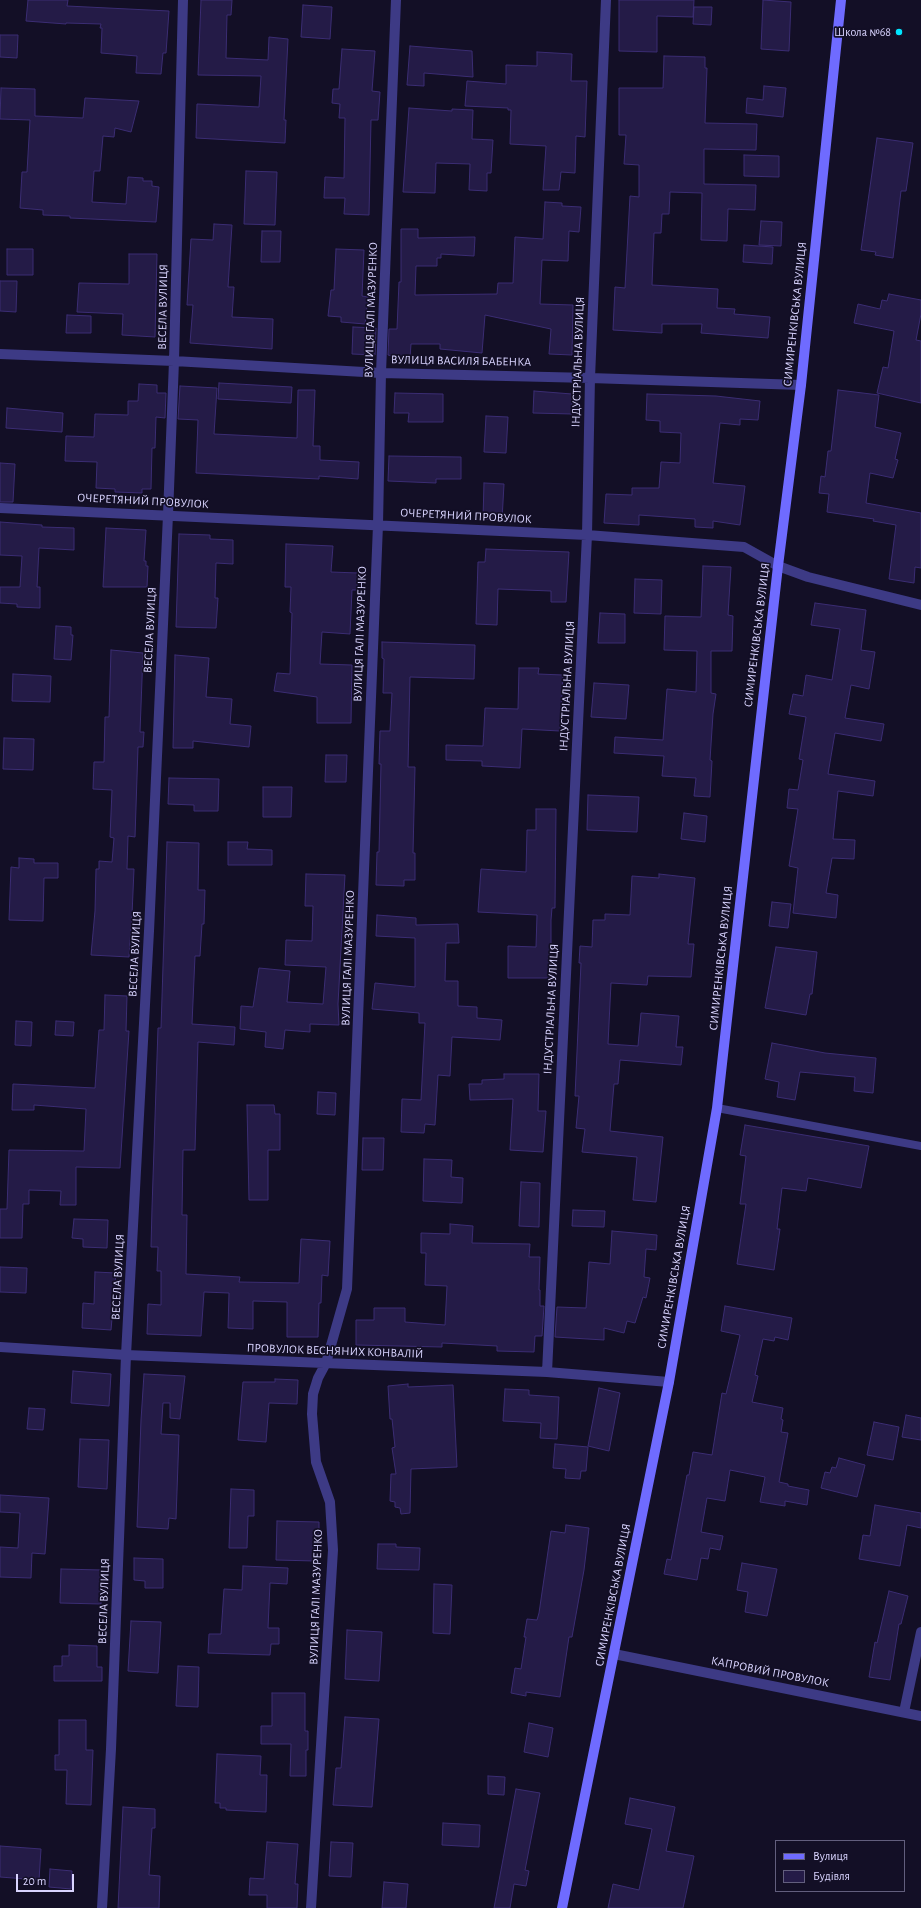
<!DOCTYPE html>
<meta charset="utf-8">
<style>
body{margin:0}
#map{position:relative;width:921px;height:1908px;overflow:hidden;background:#130f26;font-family:"Alegreya Sans",sans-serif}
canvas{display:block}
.legend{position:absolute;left:775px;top:1840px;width:130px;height:52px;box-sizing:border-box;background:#130f26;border:1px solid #625e7d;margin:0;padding:5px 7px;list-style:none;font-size:12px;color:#d9d4ff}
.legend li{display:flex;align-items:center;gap:8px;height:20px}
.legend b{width:20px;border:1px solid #625e7d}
.scale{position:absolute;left:16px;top:1874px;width:58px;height:18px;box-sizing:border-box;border:2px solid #d9d4ff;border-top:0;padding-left:5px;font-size:12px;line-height:14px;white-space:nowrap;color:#d9d4ff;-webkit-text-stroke:3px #130f26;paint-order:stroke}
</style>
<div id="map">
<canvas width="921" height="1908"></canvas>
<ul class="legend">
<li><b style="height:5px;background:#6f6bff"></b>Вулиця</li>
<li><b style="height:11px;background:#241b47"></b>Будівля</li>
</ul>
<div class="scale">20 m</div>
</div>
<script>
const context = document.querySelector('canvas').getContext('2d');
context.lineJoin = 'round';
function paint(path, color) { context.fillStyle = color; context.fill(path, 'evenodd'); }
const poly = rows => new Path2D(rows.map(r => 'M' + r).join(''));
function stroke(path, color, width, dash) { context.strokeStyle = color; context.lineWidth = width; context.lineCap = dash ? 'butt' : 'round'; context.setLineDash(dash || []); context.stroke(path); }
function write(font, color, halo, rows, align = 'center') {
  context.font = font + ' "Alegreya Sans",sans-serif'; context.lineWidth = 3.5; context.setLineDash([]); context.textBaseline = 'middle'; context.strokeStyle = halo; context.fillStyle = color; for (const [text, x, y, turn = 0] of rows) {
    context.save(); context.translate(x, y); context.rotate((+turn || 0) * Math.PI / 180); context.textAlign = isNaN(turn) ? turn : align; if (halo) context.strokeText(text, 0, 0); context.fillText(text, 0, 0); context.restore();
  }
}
const building = poly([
 [28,0,68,0,67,6,169,11,166,53,163,53,161,74,136,73,137,56,101,53,102,28,100,28,101,24,66,23,66,24,26,21,28,0],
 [201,0,232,0,231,15,227,15,226,58,268,60,269,37,288,39,284,120,286,120,285,143,196,138,197,104,259,107,261,76,198,75,201,0],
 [619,0,694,0,693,17,657,16,657,52,619,51,619,0],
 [763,0,791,2,789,51,761,49,763,0],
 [303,5,332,7,330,39,301,37,303,5],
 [694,7,712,7,711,25,693,24,694,7],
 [0,35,18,35,17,58,0,57,0,35],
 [410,46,472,51,473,77,424,73,424,86,407,85,410,46],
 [342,49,375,51,372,91,380,92,378,120,371,120,369,215,344,214,345,198,324,198,325,177,344,178,345,118,339,118,340,104,332,103,333,89,339,89,342,49],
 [537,52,572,54,571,81,587,81,585,137,576,136,575,173,561,172,559,190,543,190,546,146,510,144,511,110,508,110,508,108,465,106,467,81,506,84,506,65,537,66,537,52],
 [664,56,705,57,705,68,707,68,705,123,757,124,756,150,704,149,704,184,756,185,755,210,728,209,727,241,701,240,702,193,670,192,669,214,662,214,661,233,654,233,652,285,718,289,717,308,735,309,734,314,770,317,768,338,701,333,702,324,662,324,662,333,613,330,615,287,625,288,630,196,639,197,639,165,624,164,626,135,619,135,619,88,663,88,664,56],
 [764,86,786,88,783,117,746,113,747,98,763,100,764,86],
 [1,88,35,89,35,116,83,118,85,98,139,101,131,132,115,128,114,137,103,136,100,171,94,171,92,202,126,204,128,177,143,178,143,181,152,181,152,186,159,187,156,222,70,218,70,216,43,215,43,210,20,208,22,172,27,172,30,120,0,119,1,88],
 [409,108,452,111,452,109,473,110,472,139,493,140,491,173,487,173,487,191,469,190,470,164,436,163,435,193,403,192,409,108],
 [877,138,913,143,906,191,901,191,893,258,875,255,876,252,861,250,877,138],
 [744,155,779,156,779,177,744,176,744,155],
 [246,171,277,172,275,225,244,224,246,171],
 [545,202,562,203,562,206,581,207,579,232,569,231,568,261,542,260,540,304,573,305,572,355,549,354,551,329,485,315,482,353,440,349,440,344,411,344,410,358,392,357,392,356,388,355,389,329,397,329,399,282,401,282,401,229,418,229,418,238,475,237,474,256,441,254,441,258,437,258,437,266,416,266,415,295,497,294,498,283,513,283,515,237,543,239,545,202],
 [761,221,782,222,781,246,759,245,761,221],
 [214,224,232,225,228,287,234,287,232,317,273,319,272,349,190,343,193,305,187,305,191,239,213,240,214,224],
 [262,231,281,231,280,262,261,262,262,231],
 [744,245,773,247,772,264,743,262,744,245],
 [7,249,33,249,33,275,7,275,7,249],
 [336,249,364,250,362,296,368,297,365,324,341,322,341,317,328,316,331,290,334,290,336,249],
 [129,254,157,254,155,337,122,335,123,314,77,312,79,283,129,284,129,254],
 [0,281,17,281,16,312,0,311,0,281],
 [889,294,921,300,921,314,916,340,921,341,921,403,877,393,883,367,888,368,894,331,854,323,858,304,880,309,882,300,887,301,889,294],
 [67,315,91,316,91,333,66,333,67,315],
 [353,327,376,328,375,355,352,354,353,327],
 [219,383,292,387,291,403,218,399,219,383],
 [139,384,157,385,157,393,166,393,165,418,156,417,155,448,152,448,151,489,142,489,142,493,115,492,115,489,96,488,97,462,65,461,66,436,94,437,95,414,128,415,128,401,138,401,139,384],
 [180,386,217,388,214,434,297,438,298,390,315,390,313,446,320,446,320,460,359,462,358,479,319,476,319,479,196,473,198,420,178,419,180,386],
 [838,390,879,395,875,427,901,433,895,459,898,460,893,478,870,473,866,503,921,513,921,568,915,567,914,583,889,579,896,525,873,521,874,519,827,512,829,494,819,493,821,476,825,477,828,451,831,451,838,390],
 [534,391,572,394,572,414,533,413,534,391],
 [395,393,443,394,443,422,408,422,409,413,394,413,395,393],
 [647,394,716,396,760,401,758,420,740,419,740,425,720,423,713,483,745,486,740,525,713,521,713,528,695,527,695,519,639,515,639,525,604,523,606,494,632,495,632,488,659,488,661,462,680,463,681,433,660,432,660,421,646,420,647,394],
 [7,408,63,413,62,432,6,428,7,408],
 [486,416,508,417,506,453,484,452,486,416],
 [389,456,461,457,461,479,436,479,436,483,388,481,389,456],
 [0,463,15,464,13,502,0,502,0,463],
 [484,483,504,484,502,520,483,519,484,483],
 [0,522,42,525,42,527,74,528,74,550,39,548,37,587,40,587,40,608,17,607,17,604,0,603,0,587,20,587,22,556,0,555,0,522],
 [106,528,146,530,144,561,146,561,146,566,148,566,147,587,103,587,106,528],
 [179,534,210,535,210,539,233,540,233,564,216,563,215,598,218,598,216,628,176,627,179,534],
 [286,544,333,546,331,572,358,573,357,590,352,590,350,634,322,632,320,664,352,665,351,723,317,723,317,697,274,691,277,673,290,674,292,613,290,612,291,587,285,587,286,544],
 [486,549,569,552,566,602,551,602,551,591,498,589,497,625,476,624,478,562,485,562,486,549],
 [703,566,731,567,728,615,733,616,732,651,711,651,711,693,716,694,713,714,710,760,712,761,710,797,694,796,696,778,662,776,664,756,614,753,615,737,663,740,667,689,696,692,697,651,664,650,665,616,701,617,703,566],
 [635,579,662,580,661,614,634,613,635,579],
 [815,603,866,610,861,650,875,652,869,689,851,685,845,718,884,724,881,741,835,733,828,774,875,781,873,796,838,791,833,839,855,840,854,859,832,858,826,893,838,895,836,918,793,913,798,868,789,866,798,809,787,808,789,789,798,790,803,760,799,759,806,717,789,714,793,694,803,696,806,675,832,680,840,629,811,625,815,603],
 [600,613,625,614,625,643,598,643,600,613],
 [56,626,71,627,71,635,73,635,71,660,54,659,56,626],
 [382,642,475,645,474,679,410,677,408,767,415,767,413,853,415,853,415,880,404,880,404,886,376,885,377,852,379,852,381,764,379,764,380,731,390,731,392,693,383,693,384,659,382,658,382,642],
 [111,650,143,653,140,732,144,732,143,747,138,747,135,837,128,836,127,869,134,869,132,915,129,957,91,955,95,911,96,869,99,869,99,861,112,862,114,838,110,837,112,790,93,789,94,762,104,762,105,717,109,717,111,650],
 [175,655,209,658,206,697,232,699,230,724,251,726,249,747,193,741,193,748,173,748,175,655],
 [519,668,539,668,538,674,563,675,560,731,522,729,520,768,482,766,482,761,446,760,446,745,483,746,485,708,518,709,519,668],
 [13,674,51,676,50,702,12,701,13,674],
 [594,683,629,685,626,719,591,717,594,683],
 [4,738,34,739,33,770,3,769,4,738],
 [326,755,347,755,346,782,325,782,326,755],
 [169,778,219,779,218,811,194,811,194,805,168,804,169,778],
 [263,787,292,787,291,817,263,817,263,787],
 [588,795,639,797,637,832,587,830,588,795],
 [536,809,556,809,555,908,552,908,551,920,551,978,508,978,508,946,536,947,537,915,478,912,481,869,526,872,527,830,536,830,536,809],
 [684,813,707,816,705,842,681,839,684,813],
 [167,842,199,843,198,890,205,890,204,924,202,924,200,956,195,956,192,1024,235,1027,234,1045,198,1042,195,1150,183,1150,182,1215,187,1215,186,1274,240,1277,239,1282,299,1283,301,1239,330,1241,328,1276,322,1275,321,1303,319,1303,318,1337,287,1337,287,1302,253,1301,253,1329,228,1328,229,1293,204,1292,201,1336,147,1334,148,1304,161,1305,161,1271,157,1271,158,1247,151,1247,152,1208,158,1028,161,1028,167,842],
 [228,842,248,842,247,849,272,850,272,865,228,865,228,842],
 [19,858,34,859,34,863,58,863,58,878,44,878,43,921,9,920,11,867,19,868,19,858],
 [306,874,345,875,338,1004,339,1025,310,1024,310,1032,285,1030,283,1049,265,1047,266,1032,240,1029,241,1006,253,1007,259,968,290,971,287,1002,323,1004,326,967,285,965,286,940,312,941,313,906,305,906,306,874],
 [659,874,695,878,688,944,694,944,691,977,648,976,647,985,611,983,608,1044,638,1046,641,1013,679,1016,676,1047,683,1047,681,1065,620,1060,618,1084,614,1084,610,1131,663,1137,656,1202,633,1200,637,1157,582,1152,585,1129,576,1128,579,1096,575,1096,581,963,579,963,580,946,592,947,593,920,605,920,605,914,630,915,632,876,659,878,659,874],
 [772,902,791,904,788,928,769,926,772,902],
 [377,915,416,918,416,925,458,924,459,943,446,943,445,981,458,981,458,1006,477,1007,477,1018,502,1020,500,1040,452,1037,450,1076,438,1075,435,1125,425,1124,424,1133,401,1132,402,1099,421,1100,425,1023,419,1023,419,1013,372,1009,375,983,415,987,415,938,376,936,377,915],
 [776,947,817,952,812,994,810,994,806,1015,765,1008,776,947],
 [105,995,127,996,126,1031,129,1031,120,1168,76,1167,76,1205,60,1205,61,1191,29,1190,29,1204,23,1204,22,1238,0,1238,0,1209,7,1209,9,1150,84,1151,86,1109,34,1105,34,1110,12,1110,13,1084,95,1088,99,1030,104,1030,105,995],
 [16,1021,32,1022,31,1046,15,1045,16,1021],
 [56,1021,74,1022,73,1036,55,1035,56,1021],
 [772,1043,825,1053,876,1058,873,1093,854,1091,855,1077,800,1072,795,1100,777,1097,779,1082,765,1079,772,1043],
 [504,1074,539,1074,538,1111,546,1111,543,1152,510,1150,513,1099,470,1100,469,1084,482,1084,482,1080,504,1079,504,1074],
 [318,1092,336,1093,335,1115,317,1114,318,1092],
 [247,1105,274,1105,275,1114,280,1114,280,1150,268,1150,268,1200,249,1200,247,1105],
 [745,1125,869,1146,861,1188,808,1178,806,1191,782,1188,777,1229,780,1229,774,1270,737,1264,746,1204,740,1204,746,1156,740,1155,745,1125],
 [363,1138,384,1138,383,1170,362,1170,363,1138],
 [424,1159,452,1160,451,1177,463,1178,462,1203,423,1201,424,1159],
 [521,1182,540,1183,539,1227,519,1226,521,1182],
 [573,1210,605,1211,604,1227,572,1226,573,1210],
 [74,1219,108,1220,107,1248,83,1247,83,1239,72,1238,74,1219],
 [450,1224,473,1226,472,1243,530,1244,529,1257,540,1257,539,1290,540,1290,540,1306,544,1306,542,1336,535,1336,534,1352,497,1351,497,1346,442,1343,442,1347,356,1345,356,1320,374,1320,374,1308,405,1308,405,1322,445,1325,447,1286,425,1285,426,1253,421,1253,421,1233,450,1234,450,1224],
 [612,1231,657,1235,656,1250,646,1249,644,1277,650,1278,646,1298,643,1297,635,1323,627,1321,624,1333,604,1328,604,1340,555,1337,557,1307,586,1308,589,1262,610,1264,612,1231],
 [0,1267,27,1268,26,1293,0,1292,0,1267],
 [95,1272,116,1273,111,1330,82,1328,83,1303,94,1304,95,1272],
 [725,1306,792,1318,788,1340,775,1337,774,1341,763,1339,755,1375,758,1376,752,1402,783,1408,781,1419,783,1420,781,1432,788,1433,779,1482,788,1484,788,1486,809,1490,807,1505,785,1501,785,1506,760,1502,765,1477,730,1470,725,1501,707,1498,701,1532,723,1536,720,1550,710,1548,708,1559,701,1558,697,1580,664,1574,667,1559,671,1560,687,1475,689,1475,693,1452,712,1455,722,1393,726,1394,740,1335,721,1331,725,1306],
 [73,1371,111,1374,109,1406,71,1403,73,1371],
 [144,1374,185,1376,180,1419,170,1418,170,1403,163,1403,161,1434,179,1435,176,1519,169,1518,168,1529,137,1527,141,1420,144,1374],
 [275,1379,298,1380,297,1404,269,1403,266,1442,238,1440,243,1382,275,1382,275,1379],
 [408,1384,408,1387,453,1385,457,1467,411,1469,410,1513,401,1514,400,1508,395,1507,395,1502,390,1501,391,1474,396,1474,392,1448,395,1447,392,1419,390,1419,388,1386,408,1384],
 [599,1388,620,1393,609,1451,588,1446,599,1388],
 [505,1389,529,1390,529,1395,559,1397,557,1439,540,1438,541,1423,503,1421,505,1389],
 [29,1408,45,1409,43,1430,27,1429,29,1408],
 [906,1415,921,1418,921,1440,902,1437,906,1415],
 [874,1422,899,1427,893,1460,867,1455,874,1422],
 [80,1439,109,1440,107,1489,78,1487,80,1439],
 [555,1444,588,1447,586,1471,581,1471,580,1479,565,1478,566,1469,553,1468,555,1444],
 [839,1458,865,1465,857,1497,821,1488,825,1472,830,1473,832,1467,836,1468,839,1458],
 [231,1489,254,1490,254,1516,248,1516,247,1548,229,1548,231,1489],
 [0,1495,49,1498,45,1554,32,1553,31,1578,0,1577,0,1547,18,1548,20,1513,0,1512,0,1495],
 [875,1505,921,1513,921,1528,907,1525,900,1566,859,1559,863,1535,870,1536,875,1505],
 [277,1521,319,1522,319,1543,315,1542,315,1561,276,1560,277,1521],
 [566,1525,589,1528,584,1570,572,1637,569,1637,560,1697,526,1692,526,1696,511,1693,515,1668,521,1669,526,1637,524,1637,527,1619,537,1620,539,1613,551,1531,565,1533,566,1525],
 [378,1544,396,1544,396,1547,420,1548,419,1570,377,1569,378,1544],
 [134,1558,163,1559,163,1588,145,1588,145,1581,134,1580,134,1558],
 [742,1563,777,1569,767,1616,745,1612,748,1592,737,1590,742,1563],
 [243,1566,288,1568,287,1584,270,1583,268,1628,279,1628,279,1644,271,1644,270,1655,208,1653,209,1634,221,1634,224,1589,242,1590,243,1566],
 [61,1569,102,1570,101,1604,60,1603,61,1569],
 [434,1584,452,1585,450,1634,433,1633,434,1584],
 [889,1591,908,1596,901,1624,899,1624,890,1680,869,1677,875,1642,877,1643,889,1591],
 [131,1621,161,1622,158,1673,128,1671,131,1621],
 [347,1630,382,1632,379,1681,345,1679,347,1630],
 [69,1645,97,1646,97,1667,102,1667,102,1681,54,1681,54,1666,62,1666,62,1656,69,1656,69,1645],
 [178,1666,199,1667,198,1707,176,1706,178,1666],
 [272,1693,305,1693,305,1731,308,1731,308,1750,306,1750,306,1776,290,1776,291,1744,261,1744,261,1726,272,1726,272,1693],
 [345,1717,379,1719,372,1807,333,1805,336,1768,341,1768,345,1717],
 [59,1720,86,1720,86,1750,93,1750,91,1805,66,1804,67,1770,55,1770,55,1755,59,1755,59,1720],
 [529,1723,553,1728,548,1757,524,1752,529,1723],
 [217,1754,261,1756,260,1775,267,1775,266,1812,226,1810,226,1808,220,1808,220,1803,215,1803,217,1754],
 [488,1776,505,1777,504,1795,488,1794,488,1776],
 [516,1789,540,1793,525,1870,529,1871,526,1886,514,1884,510,1908,494,1908,516,1789],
 [630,1798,675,1807,666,1851,694,1856,683,1908,608,1908,613,1884,639,1890,652,1829,625,1824,630,1798],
 [123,1807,155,1809,155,1828,152,1828,149,1875,160,1876,159,1908,118,1908,123,1807],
 [443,1823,480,1825,479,1847,442,1845,443,1823],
 [267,1842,298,1844,295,1884,298,1884,297,1908,267,1908,267,1895,249,1895,250,1878,264,1879,267,1842],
 [331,1842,353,1843,351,1877,329,1876,331,1842],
 [0,1846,41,1849,39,1880,0,1877,0,1846],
 [50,1869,72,1871,71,1889,49,1887,50,1869],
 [384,1882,408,1884,406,1908,382,1908,384,1882]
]);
const lane = poly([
 [717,1108,921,1146]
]);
const street = poly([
 [0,354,174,361,381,373,590,378,801,385],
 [0,508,587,535,744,547,778,566,808,577,921,605],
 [0,1347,126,1355,547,1372,669,1382],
 [547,1372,587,535,590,378,606,0],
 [614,1654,921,1716],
 [904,1712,921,1632],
 [102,1908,111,1749,126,1355,149,931,168,515,174,361,183,0],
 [311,1908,333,1550,330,1502,316,1462,312,1414,313,1394,318,1378,326,1363,347,1289,378,525,381,373,396,0]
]);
const secondary = poly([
 [562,1908,669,1382,717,1108,778,566,801,385,841,0]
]);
const markers = [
 [899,32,4,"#00e5ff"]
];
const poiNames = [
 ["Школа №68",891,32]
];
const streetNames = [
 ["ВЕСЕЛА ВУЛИЦЯ",163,307,-89],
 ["ВУЛИЦЯ ГАЛІ МАЗУРЕНКО",371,310,-88],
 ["СИМИРЕНКІВСЬКА ВУЛИЦЯ",795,314,-84],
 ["ВУЛИЦЯ ВАСИЛЯ БАБЕНКА",461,361,1],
 ["ІНДУСТРІАЛЬНА ВУЛИЦЯ",578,362,-88],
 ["ОЧЕРЕТЯНИЙ ПРОВУЛОК",143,501,3],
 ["ОЧЕРЕТЯНИЙ ПРОВУЛОК",466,516,3],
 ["ВЕСЕЛА ВУЛИЦЯ",150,630,-87],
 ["ВУЛИЦЯ ГАЛІ МАЗУРЕНКО",360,634,-88],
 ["СИМИРЕНКІВСЬКА ВУЛИЦЯ",757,635,-83],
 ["ІНДУСТРІАЛЬНА ВУЛИЦЯ",567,686,-87],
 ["ВЕСЕЛА ВУЛИЦЯ",135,954,-87],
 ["ВУЛИЦЯ ГАЛІ МАЗУРЕНКО",348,958,-88],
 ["СИМИРЕНКІВСЬКА ВУЛИЦЯ",721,958,-84],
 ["ІНДУСТРІАЛЬНА ВУЛИЦЯ",551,1009,-87],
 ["ВЕСЕЛА ВУЛИЦЯ",118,1277,-87],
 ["СИМИРЕНКІВСЬКА ВУЛИЦЯ",674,1277,-80],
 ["ПРОВУЛОК ВЕСНЯНИХ КОНВАЛІЙ",335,1351,2],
 ["СИМИРЕНКІВСЬКА ВУЛИЦЯ",613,1595,-79],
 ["ВУЛИЦЯ ГАЛІ МАЗУРЕНКО",316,1597,-88],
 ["ВЕСЕЛА ВУЛИЦЯ",104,1601,-88],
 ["КАПРОВИЙ ПРОВУЛОК",770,1672,11]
];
paint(building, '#241b47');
stroke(building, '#3b2d73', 1);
stroke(lane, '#3d3a85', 8);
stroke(street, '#3d3a85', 10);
stroke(secondary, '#6f6bff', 10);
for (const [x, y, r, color] of markers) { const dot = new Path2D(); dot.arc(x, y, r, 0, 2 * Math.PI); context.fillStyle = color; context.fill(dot); stroke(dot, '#130f26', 1.5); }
write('12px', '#d9d4ff', '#130f26', poiNames, 'right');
write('12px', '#d9d4ff', '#130f26', streetNames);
</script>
